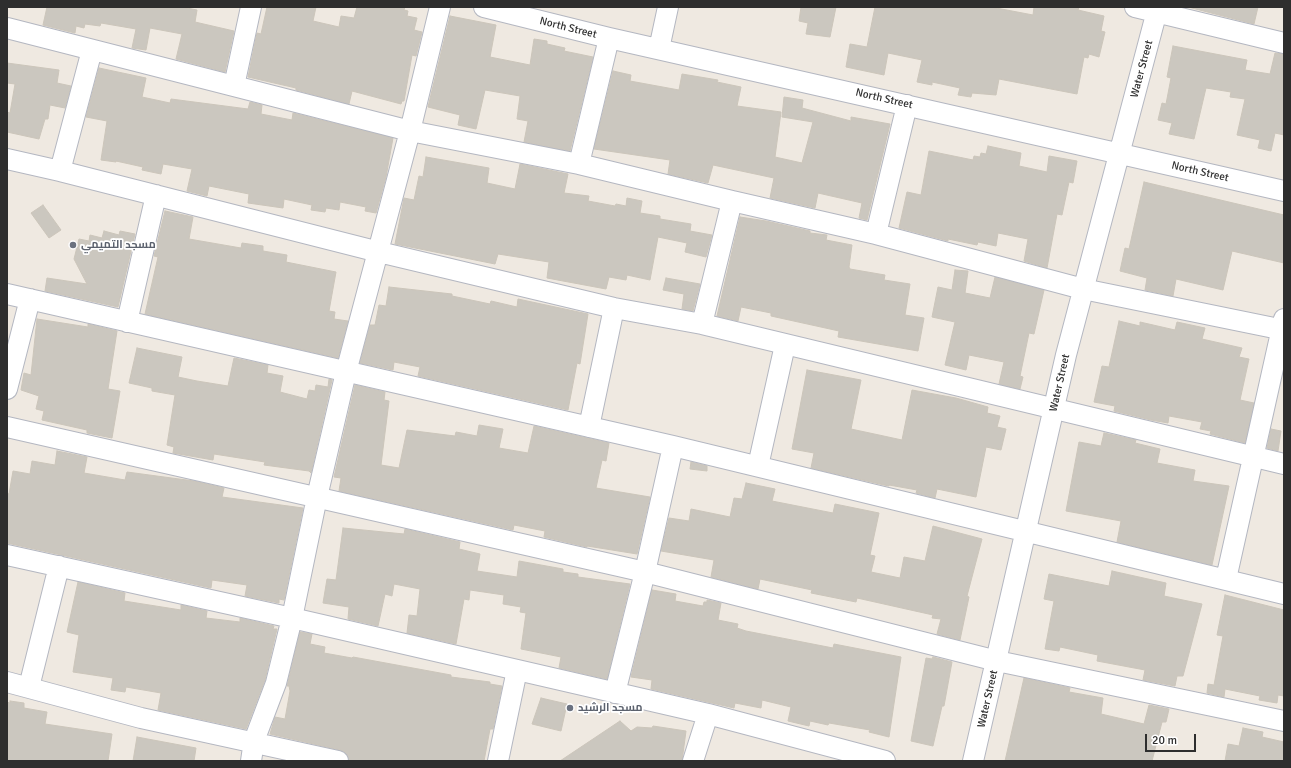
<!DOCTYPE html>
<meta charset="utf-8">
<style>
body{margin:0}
#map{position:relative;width:1291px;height:768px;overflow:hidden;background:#efe9e1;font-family:Signika,sans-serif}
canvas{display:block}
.frame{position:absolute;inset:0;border:8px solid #2e2e2e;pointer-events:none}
.scale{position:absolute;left:1145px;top:734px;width:51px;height:18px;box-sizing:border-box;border:2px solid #2e2e2e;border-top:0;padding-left:5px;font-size:12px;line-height:14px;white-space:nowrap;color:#2e2e2e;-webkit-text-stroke:3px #fff;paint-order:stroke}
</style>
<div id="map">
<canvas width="1291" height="768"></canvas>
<div class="frame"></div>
<div class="scale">20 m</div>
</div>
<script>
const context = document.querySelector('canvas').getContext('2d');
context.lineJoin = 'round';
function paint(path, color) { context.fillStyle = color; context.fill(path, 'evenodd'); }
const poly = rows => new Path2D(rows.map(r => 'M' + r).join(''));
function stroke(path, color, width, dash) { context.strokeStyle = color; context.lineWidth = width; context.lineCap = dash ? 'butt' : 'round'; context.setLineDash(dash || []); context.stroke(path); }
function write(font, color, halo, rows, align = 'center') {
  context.font = font + ' Signika,Cairo,sans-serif'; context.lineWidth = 3.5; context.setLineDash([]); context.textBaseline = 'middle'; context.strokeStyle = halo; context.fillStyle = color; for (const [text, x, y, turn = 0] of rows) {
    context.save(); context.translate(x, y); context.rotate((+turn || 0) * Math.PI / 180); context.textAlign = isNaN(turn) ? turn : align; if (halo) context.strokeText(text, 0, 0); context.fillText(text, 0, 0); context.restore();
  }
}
const building = poly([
 [47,7,182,7,197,10,195,22,234,31,225,72,176,59,182,34,150,28,146,50,132,48,136,29,101,23,100,26,85,24,84,28,76,26,75,33,43,25,47,7],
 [267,7,316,7,313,21,339,27,341,16,354,18,357,7,405,7,404,10,408,11,407,16,417,18,414,30,422,32,416,56,412,55,404,101,402,101,401,104,352,91,349,104,296,90,296,88,248,77,257,33,261,34,267,7],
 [801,7,836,7,830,37,806,34,808,23,799,21,801,7],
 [875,7,991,7,1033,15,1034,7,1079,7,1078,10,1104,16,1101,31,1105,32,1099,57,1089,54,1088,58,1084,57,1077,94,999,79,996,95,972,93,971,97,958,95,960,88,932,82,932,85,917,82,922,60,888,53,884,75,846,67,850,44,867,47,875,7],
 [1188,7,1258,7,1254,24,1188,7],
 [450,16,496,25,490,57,530,65,534,39,547,41,547,44,565,48,564,51,593,57,570,151,524,142,528,121,517,119,520,96,485,90,476,129,458,125,460,115,428,107,450,16],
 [1173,46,1247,60,1245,70,1270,74,1275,53,1284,54,1284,135,1275,133,1271,151,1258,148,1260,140,1237,135,1245,99,1230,97,1231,92,1206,88,1194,139,1169,134,1172,123,1158,120,1162,103,1166,104,1171,78,1167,77,1173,46],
 [7,63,59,70,57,83,71,86,65,108,50,105,48,119,45,119,39,139,7,132,7,112,10,113,15,84,7,83,7,63],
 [99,68,146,78,142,97,170,103,171,99,248,109,250,102,262,105,261,114,292,120,293,113,393,138,386,177,376,213,365,211,366,207,340,202,339,210,326,208,325,212,311,210,312,205,284,199,283,208,248,203,249,194,209,186,207,196,187,191,192,169,163,164,161,174,142,170,143,167,116,161,116,162,101,160,107,121,86,117,99,68],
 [613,71,631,75,630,81,679,90,682,74,718,80,717,82,741,87,737,106,781,112,775,157,802,163,813,122,782,117,784,97,803,100,802,108,851,121,851,117,890,124,867,220,859,218,862,203,818,193,815,208,770,198,774,178,713,165,708,183,668,174,670,160,594,149,613,71],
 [988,146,1021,153,1019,166,1047,172,1049,156,1077,161,1073,183,1069,182,1062,215,1057,214,1047,268,1024,261,1028,239,998,233,996,246,978,242,977,245,948,239,948,241,899,228,907,192,921,195,929,151,973,160,974,156,980,157,981,153,986,154,988,146],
 [426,157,489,168,487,183,515,189,520,164,568,174,564,193,589,196,588,201,615,206,616,204,626,206,627,198,642,201,640,213,660,216,660,219,691,224,690,231,712,235,706,257,685,252,687,243,658,237,650,280,627,275,626,280,609,277,606,289,547,278,549,262,498,254,495,264,395,244,404,198,414,200,419,176,423,177,426,157],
 [1144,182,1284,215,1284,263,1232,251,1223,290,1176,279,1173,296,1145,290,1147,278,1120,271,1125,248,1129,249,1144,182],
 [43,205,61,230,49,238,31,213,43,205],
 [165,211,193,217,189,239,241,248,242,243,263,246,263,251,287,255,286,262,336,272,329,311,335,312,334,319,348,321,338,358,145,314,158,257,154,256,165,211],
 [740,217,766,221,810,231,810,233,827,235,826,240,852,245,849,267,850,269,885,275,884,280,910,284,905,315,924,318,918,351,838,337,839,331,771,316,771,313,741,307,738,321,717,316,740,217],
 [104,231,119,235,120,231,135,234,118,307,45,291,47,278,87,284,74,259,79,239,89,241,90,235,102,238,104,231],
 [955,270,968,271,965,293,990,298,995,277,1044,290,1034,334,1029,333,1020,376,1023,377,1020,389,999,384,1004,362,969,355,966,370,945,365,955,322,932,317,938,287,952,290,955,270],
 [666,278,700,284,693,311,682,309,684,294,663,290,666,278],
 [389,287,452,294,452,296,490,304,491,301,517,307,518,299,588,314,580,364,577,363,568,410,418,376,420,367,394,362,393,370,360,363,370,325,375,325,379,305,386,306,389,287],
 [37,319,88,327,88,324,117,331,108,389,120,391,112,438,87,433,87,430,42,420,44,411,36,409,39,396,21,390,24,373,31,375,37,319],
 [1119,321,1140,326,1140,322,1175,330,1177,322,1205,328,1202,339,1242,348,1239,357,1249,359,1240,400,1254,403,1245,443,1210,434,1211,431,1200,429,1202,422,1169,416,1168,423,1151,420,1114,411,1115,406,1094,402,1102,366,1109,367,1119,321],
 [137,348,182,357,178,377,197,381,228,386,234,358,268,365,267,373,283,376,280,392,307,399,309,390,315,391,316,385,328,387,329,379,332,380,311,473,309,471,264,465,265,462,214,454,213,460,173,453,174,447,167,445,175,395,152,391,152,388,129,383,137,348],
 [807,370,861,380,851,429,879,435,902,440,912,390,956,398,988,407,987,413,1000,416,997,427,1006,429,1001,450,986,447,976,497,937,489,935,498,916,493,917,490,889,485,889,486,884,485,811,468,814,453,792,449,807,370],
 [355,385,385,392,384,400,389,401,381,465,399,468,407,430,455,436,456,432,477,436,479,425,503,429,499,448,528,453,534,426,609,443,606,461,602,460,596,488,650,497,637,554,587,546,587,547,544,537,545,531,514,525,513,530,339,491,341,478,334,477,355,385],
 [1271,429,1281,431,1278,451,1267,448,1271,429],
 [1104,433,1136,440,1135,443,1160,449,1157,463,1195,470,1193,481,1229,486,1212,565,1117,542,1121,521,1066,511,1079,442,1101,446,1104,433],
 [57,451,87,457,84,473,125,480,127,472,194,481,224,488,222,497,303,508,284,600,279,599,279,603,245,596,247,585,212,580,211,588,7,543,7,493,9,494,13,471,30,474,32,461,55,465,57,451],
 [691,462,707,466,707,471,690,469,691,462],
 [746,483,775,489,772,501,833,513,835,504,879,513,870,555,875,556,871,572,900,578,904,557,925,561,933,526,982,539,967,596,969,597,960,640,937,634,941,619,932,618,933,615,857,598,856,602,811,593,812,590,760,579,758,589,711,577,714,560,661,551,669,518,689,521,691,509,730,517,734,498,742,499,746,483],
 [343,528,404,534,405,529,460,542,459,549,480,554,477,571,517,577,519,561,563,569,563,572,578,574,578,577,630,584,607,679,559,668,561,657,521,649,526,613,520,612,521,607,503,604,504,595,470,590,469,600,464,599,456,644,407,633,409,615,417,616,420,589,394,584,392,596,385,594,378,626,348,619,349,607,323,603,327,579,336,580,343,528],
 [1112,571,1166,583,1164,596,1202,604,1183,676,1177,676,1175,686,1143,680,1145,670,1097,661,1098,655,1060,647,1059,651,1045,649,1054,601,1044,599,1049,574,1109,586,1112,571],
 [78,582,125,593,124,601,181,610,181,605,207,611,206,618,240,622,240,618,274,626,273,629,277,629,265,680,246,729,158,710,161,693,126,687,125,692,111,690,113,678,73,672,79,635,67,632,78,582],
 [652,590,676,594,675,601,703,606,704,602,707,602,707,600,721,603,718,620,738,624,737,628,746,631,833,648,834,644,901,657,889,737,869,732,870,730,829,723,828,725,810,721,809,726,788,721,791,707,762,700,761,708,735,703,734,708,651,689,652,680,631,677,652,590],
 [1225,595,1284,610,1284,696,1278,695,1277,703,1259,700,1260,696,1225,689,1224,697,1207,693,1208,684,1214,685,1223,636,1217,635,1225,595],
 [300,632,312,634,310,644,325,647,324,653,352,658,353,657,451,675,451,677,490,682,490,684,502,686,493,729,490,729,484,761,349,761,346,753,340,750,270,734,275,717,285,719,290,691,289,686,287,686,300,632],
 [933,657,952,662,944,706,942,706,933,746,911,741,926,658,932,659,933,657],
 [1024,678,1070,688,1069,692,1103,698,1101,714,1144,724,1149,705,1169,709,1166,722,1162,722,1152,761,1005,761,1024,678],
 [541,698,567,704,561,731,532,724,541,698],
 [10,701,24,703,24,708,47,712,45,724,112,734,108,761,7,761,7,702,10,703,10,701],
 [620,721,631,731,637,727,652,728,653,726,686,731,682,761,560,761,620,721],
 [1243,728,1263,732,1262,737,1284,742,1284,761,1225,761,1228,744,1239,746,1243,728],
 [137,737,196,748,194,761,133,761,137,737]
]);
const minor = poly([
 [484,7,609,38,1284,191],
 [1135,7,1284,43],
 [7,28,410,131,579,164,732,201,876,234,1083,289,1284,330],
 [659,49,668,7],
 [234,86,251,7],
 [7,159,60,171,379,252,614,308,702,324,1284,464],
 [579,164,609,38],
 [60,171,92,50],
 [876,234,907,105],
 [7,294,673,446,1284,594],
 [127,322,156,195],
 [702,324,732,201],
 [7,389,30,299],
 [7,427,645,572,997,661,1284,721],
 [589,427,614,308],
 [758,466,785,345],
 [7,555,292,618,708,714,885,761],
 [1226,579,1284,319],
 [7,682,141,718,338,761],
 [29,687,59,566],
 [615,693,645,572,673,446],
 [251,761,254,741,276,683,292,618,317,497,346,372,410,131,440,7],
 [498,761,517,670],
 [693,761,708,714],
 [973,761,1066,355,1158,7]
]);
const markers = [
 [73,245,4,"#6b7280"],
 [570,708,4,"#6b7280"]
];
const streetNames = [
 ["North Street",568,28,14],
 ["Water Street",1142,69,-75],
 ["North Street",884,99,13],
 ["North Street",1200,172,13],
 ["Water Street",1060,383,-77],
 ["Water Street",988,699,-77]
];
const worshipNames = [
 ["مسجد التميمي",81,245],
 ["مسجد الرشيد",578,708]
];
paint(building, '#cbc7bf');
stroke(building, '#cbc5ba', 1);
stroke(minor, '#b4b7c1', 22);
stroke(minor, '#fff', 20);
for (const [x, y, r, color] of markers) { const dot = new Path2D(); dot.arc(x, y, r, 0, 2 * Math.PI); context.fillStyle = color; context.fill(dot); stroke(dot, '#fff', 1.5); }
write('11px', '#2e2e2e', '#fff', streetNames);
write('bold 11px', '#5b616d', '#fff', worshipNames, 'left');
</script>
